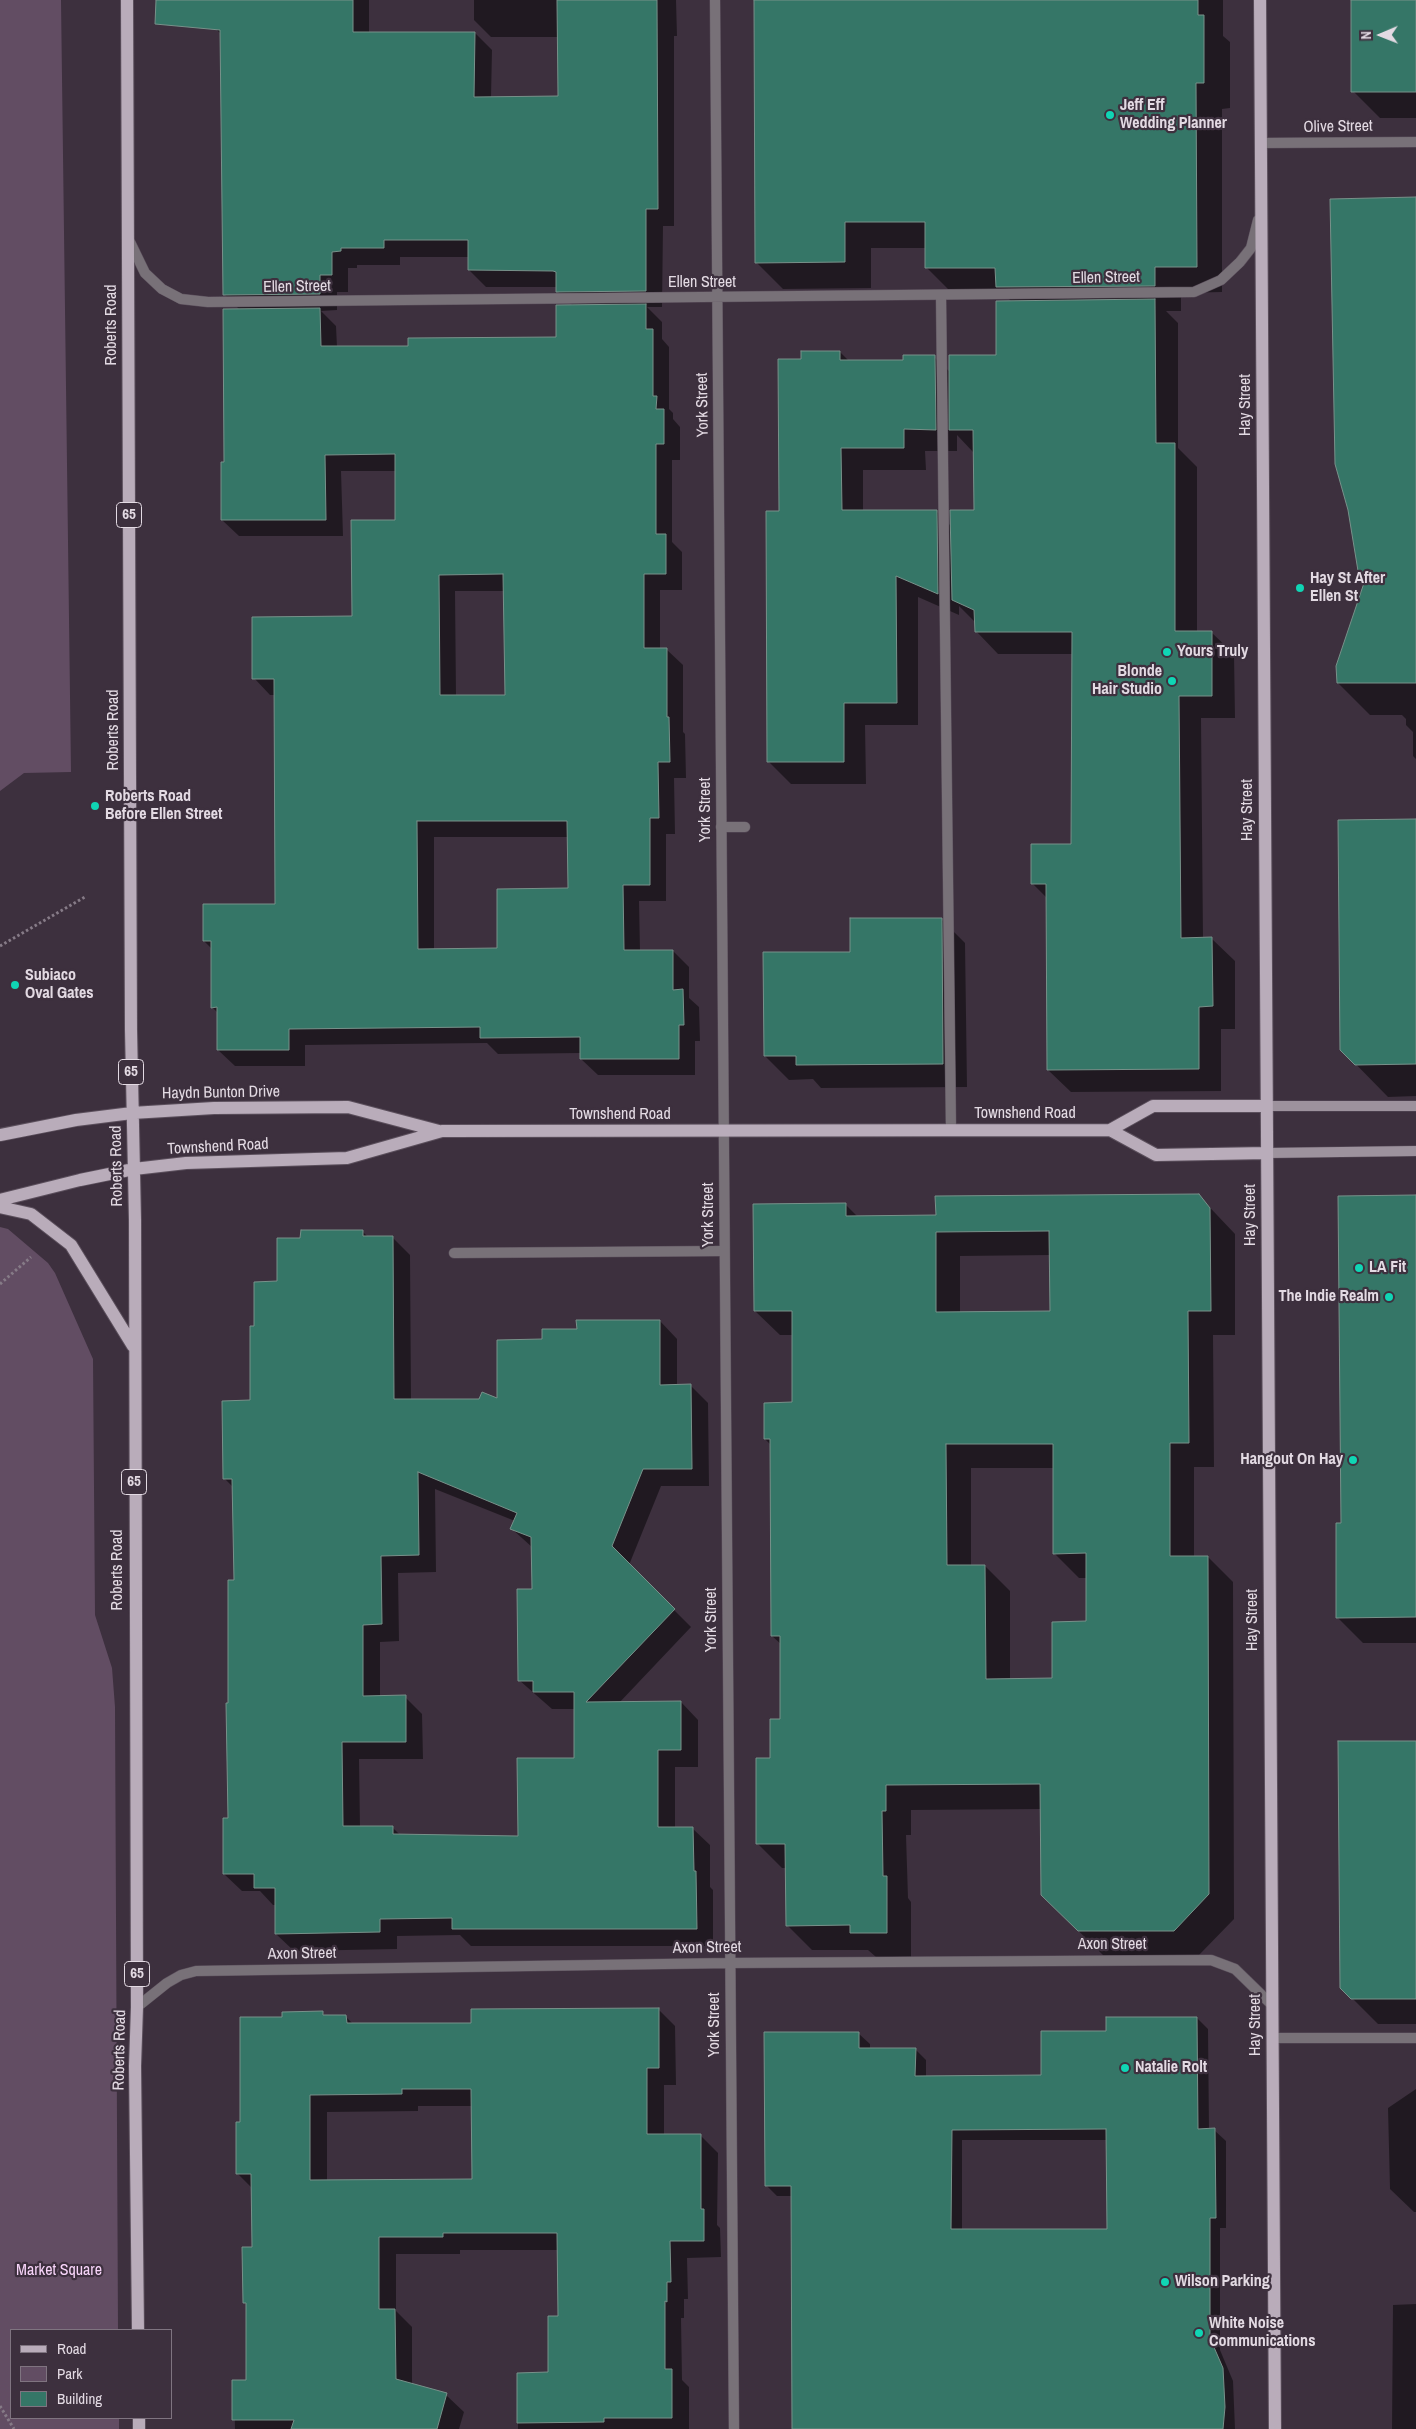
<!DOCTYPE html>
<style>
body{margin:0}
#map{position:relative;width:1416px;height:2429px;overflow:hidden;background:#3d303e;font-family:"Archivo Narrow",sans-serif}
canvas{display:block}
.legend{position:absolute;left:10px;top:2329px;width:162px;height:90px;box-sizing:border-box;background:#3d303e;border:1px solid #7f7480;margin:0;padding:6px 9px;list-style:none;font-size:15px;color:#e3dae3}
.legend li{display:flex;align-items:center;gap:10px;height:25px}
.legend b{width:25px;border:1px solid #7f7480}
.north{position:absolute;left:1356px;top:10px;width:50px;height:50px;-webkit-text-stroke:4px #3d303e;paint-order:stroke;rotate:269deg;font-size:14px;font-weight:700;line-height:20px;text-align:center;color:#e3dae3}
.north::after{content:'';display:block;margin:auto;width:18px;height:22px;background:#e3dae3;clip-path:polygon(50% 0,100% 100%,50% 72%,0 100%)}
</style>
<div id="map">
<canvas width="1416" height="2429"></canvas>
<ul class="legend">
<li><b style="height:6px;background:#b9acba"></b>Road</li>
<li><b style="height:14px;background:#624d63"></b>Park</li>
<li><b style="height:14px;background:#357667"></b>Building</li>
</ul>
<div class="north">N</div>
</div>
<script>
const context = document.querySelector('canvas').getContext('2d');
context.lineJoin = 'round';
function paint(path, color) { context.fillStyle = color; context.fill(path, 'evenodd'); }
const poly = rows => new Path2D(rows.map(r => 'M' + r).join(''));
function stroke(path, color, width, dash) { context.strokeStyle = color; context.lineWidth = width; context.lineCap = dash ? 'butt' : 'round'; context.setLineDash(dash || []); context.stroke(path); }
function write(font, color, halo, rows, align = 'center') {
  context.font = font + ' "Archivo Narrow",sans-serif'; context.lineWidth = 4.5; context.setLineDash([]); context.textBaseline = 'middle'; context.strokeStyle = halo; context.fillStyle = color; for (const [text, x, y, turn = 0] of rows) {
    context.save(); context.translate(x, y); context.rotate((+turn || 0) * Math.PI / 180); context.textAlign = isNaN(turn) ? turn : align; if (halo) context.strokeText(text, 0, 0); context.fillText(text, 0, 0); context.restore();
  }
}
const green = poly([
 [0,0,61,0,71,772,24,773,0,791],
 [0,1227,8,1229,48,1263,55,1273,93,1359,95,1615,112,1668,115,1707,118,2330,11,2330,11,2418,119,2418,119,2429,0,2429]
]);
const shadow = poly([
 [215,0,369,0,369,33,475,33,492,50,491,98,560,97,559,37,491,37,474,20,474,0,676,0,677,36,674,36,674,226,663,226,662,307,647,307,662,322,662,339,669,347,669,409,673,413,673,419,680,427,680,460,672,460,672,542,682,552,682,590,660,590,660,649,666,649,683,665,683,732,685,734,686,778,674,778,675,834,666,834,666,901,639,901,640,951,673,951,689,967,689,998,699,1007,700,1041,695,1041,695,1075,598,1075,581,1059,581,1053,498,1054,487,1043,305,1045,305,1066,235,1066,218,1050,218,1013,212,1007,212,949,204,941,276,906,275,695,270,695,254,678,353,618,396,521,396,471,341,471,343,536,239,536,222,520,240,310,224,294,221,34,216,29],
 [400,257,469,257,469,270,486,287,557,287,557,291,573,306,558,338,409,347,337,347,336,326,321,311,337,310,337,292,348,292,348,268,357,268,357,265,400,265],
 [455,591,504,591,506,696,456,696],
 [434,837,569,837,570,890,498,949,434,950],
 [755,0,1223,0,1223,36,1230,42,1230,108,1222,109,1222,292,1181,293,1181,311,1166,311,1178,323,1178,448,1197,467,1197,632,1211,632,1234,654,1235,718,1201,718,1203,939,1212,939,1235,961,1235,1029,1221,1029,1221,1091,1071,1092,1048,1070,1047,898,1033,884,1072,845,1073,654,998,654,976,631,976,623,959,606,959,615,918,597,918,725,865,725,866,784,791,784,769,762,780,512,802,361,840,352,849,361,904,361,934,357,950,372,997,357,1012,302,1004,294,953,294,927,268,926,248,871,248,871,288,783,289,756,262],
 [957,435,973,452,975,511,952,527,936,511,863,512,863,470,926,470,925,451,957,451],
 [1352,0,1416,0,1416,118,1380,118,1353,91],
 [1416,199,1416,759,1413,756,1413,732,1406,725,1406,719,1402,715,1370,715,1338,683,1364,585,1361,582],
 [1416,820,1416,1096,1388,1097,1341,1049],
 [941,919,965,943,967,1087,821,1088,813,1079,789,1080,765,1056,851,953],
 [1198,1195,1235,1234,1235,1335,1213,1335,1214,1467,1194,1467,1194,1558,1208,1557,1233,1582,1234,1919,1199,1955,1104,1956,1042,1895,1042,1809,911,1810,911,1835,906,1835,908,1898,911,1902,911,1957,876,1957,868,1950,812,1950,787,1925,786,1868,782,1868,758,1844,771,1759,781,1720,782,1645,772,1636,771,1445,765,1439,794,1404,793,1335,780,1335,755,1311,845,1204,858,1217,937,1216],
 [1051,1255,1051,1313,960,1313,960,1256],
 [971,1468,1054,1468,1054,1553,1079,1578,1087,1578,1088,1622,1053,1680,1010,1680,1010,1591,985,1566,971,1566],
 [1416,1196,1416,1643,1363,1643,1337,1617,1342,1524],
 [362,1231,369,1238,393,1238,410,1255,411,1400,498,1400,543,1341,578,1330,660,1321,677,1339,677,1386,691,1386,708,1403,709,1486,661,1486,629,1565,691,1627,619,1703,681,1702,698,1720,698,1767,675,1767,675,1828,692,1828,710,1845,710,1887,713,1890,713,1946,471,1946,460,1935,397,1936,397,1949,294,1951,276,1934,276,1905,273,1905,260,1891,242,1891,224,1874,229,1819,230,1704,235,1581,234,1488,224,1478,251,1402,255,1327,301,1239],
 [435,1489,515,1521,512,1529,533,1548,533,1590,519,1680,552,1709,575,1709,575,1759,519,1837,400,1835,392,1827,360,1828,359,1759,423,1759,422,1714,405,1697,380,1697,380,1642,399,1641,398,1573,436,1572],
 [1416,1742,1416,2024,1378,2024,1341,1987],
 [658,2009,675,2026,676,2085,664,2085,664,2135,700,2135,718,2153,717,2225,720,2228,721,2257,687,2258,688,2299,684,2299,684,2318,681,2318,682,2380,689,2387,689,2429,518,2429,518,2374,549,2374,559,2317,559,2250,460,2250,460,2254,396,2254,396,2311,412,2327,412,2385,446,2395,464,2412,459,2429,235,2429,234,2382,247,2382,247,2305,244,2302,253,2248,253,2189,238,2174,241,2123,283,2018,322,2012,326,2017,346,2017,354,2025,472,2024],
 [418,2106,473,2106,473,2180,327,2181,327,2112,418,2111],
 [1197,2018,1208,2029,1209,2130,1214,2130,1226,2141,1226,2228,1220,2228,1220,2350,1233,2381,1235,2429,794,2429,793,2196,777,2196,766,2185,858,2033,870,2044,870,2049,915,2049,926,2060,926,2077,1042,2076,1107,2032],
 [962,2140,1107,2140,1108,2230,962,2231],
 [1416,2089,1416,2212,1414,2212,1390,2189,1388,2108],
 [1416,2304,1416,2429,1392,2429,1393,2305]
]);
const building = poly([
 [156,0,353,0,353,32,475,32,474,97,558,96,557,0,657,0,658,209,646,209,646,291,556,292,556,272,553,271,468,270,468,240,384,240,384,248,341,248,341,251,332,252,332,275,320,275,320,294,223,295,220,30,155,24,156,0],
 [754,0,1198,0,1198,15,1204,15,1204,83,1196,83,1197,267,1155,267,1155,286,996,287,995,268,925,268,925,222,845,222,845,262,755,263,754,0],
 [1351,0,1416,0,1416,92,1351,92,1351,0],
 [1416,197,1416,683,1337,683,1336,666,1364,583,1360,583,1348,510,1335,464,1330,199,1416,197],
 [1155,299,1156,443,1175,443,1175,631,1212,631,1212,696,1179,696,1181,938,1212,937,1213,1006,1199,1007,1199,1069,1047,1070,1046,884,1031,884,1031,844,1071,844,1072,632,975,632,974,610,952,600,950,510,974,510,973,430,949,430,949,355,996,355,996,301,1155,299],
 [646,304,646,329,653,329,653,396,657,396,656,409,664,409,664,444,656,444,656,534,666,534,666,574,644,574,644,648,667,648,667,717,669,717,670,762,658,762,659,818,650,818,650,885,623,885,624,950,673,950,673,990,683,989,684,1025,679,1025,679,1059,580,1059,580,1037,480,1038,480,1027,289,1029,289,1050,217,1050,217,1007,211,1008,211,941,203,941,203,904,275,904,274,679,252,679,252,617,352,616,351,520,395,520,395,454,325,455,326,520,221,520,221,462,224,462,223,309,320,308,321,346,408,346,408,338,556,337,556,305,646,304],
 [503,574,505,695,440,695,439,575,503,574],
 [417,821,567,821,568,888,497,889,497,948,418,949,417,821],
 [801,351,840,351,840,360,903,360,903,355,935,355,936,430,904,429,904,448,841,448,842,510,937,510,938,594,896,576,897,703,844,703,844,762,767,762,766,511,779,511,778,359,801,359,801,351],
 [1416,819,1416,1064,1355,1065,1340,1050,1338,820,1416,819],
 [850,918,942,918,943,1064,796,1065,796,1056,764,1056,763,952,850,952,850,918],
 [1199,1194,1210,1208,1211,1311,1188,1311,1189,1443,1170,1443,1170,1556,1208,1556,1209,1894,1174,1931,1078,1931,1041,1895,1040,1784,886,1785,886,1811,882,1811,883,1876,887,1876,887,1933,850,1933,850,1925,786,1926,785,1844,756,1844,756,1758,770,1758,770,1719,780,1719,780,1636,771,1636,770,1439,764,1439,764,1403,792,1402,792,1311,754,1311,753,1204,846,1203,846,1216,936,1215,935,1196,1199,1194],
 [1049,1231,1050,1311,936,1312,936,1232,1049,1231],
 [946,1444,1053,1444,1053,1554,1086,1553,1086,1621,1052,1622,1052,1678,986,1679,985,1565,947,1565,946,1444],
 [1416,1195,1416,1617,1336,1618,1336,1523,1341,1523,1338,1196,1416,1195],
 [301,1230,363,1230,363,1236,393,1236,394,1399,479,1399,482,1392,497,1398,497,1340,542,1339,542,1329,577,1329,576,1320,660,1320,660,1385,691,1384,692,1469,643,1469,612,1546,675,1609,586,1702,681,1701,681,1750,658,1750,658,1827,693,1827,694,1871,696,1871,697,1929,452,1929,452,1918,380,1919,380,1932,275,1934,275,1888,254,1888,254,1874,223,1874,223,1818,228,1818,226,1703,228,1703,228,1580,234,1580,232,1479,223,1479,222,1401,250,1400,250,1326,254,1326,254,1282,277,1281,277,1238,300,1238,301,1230],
 [418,1472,517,1513,510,1529,531,1537,532,1589,517,1589,518,1681,533,1681,533,1692,574,1692,574,1758,517,1758,518,1836,393,1834,393,1826,343,1826,342,1742,406,1742,406,1695,363,1696,363,1625,382,1624,381,1556,419,1555,418,1472],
 [1338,1741,1416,1741,1416,1999,1351,1999,1340,1988,1338,1741],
 [659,2008,659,2068,647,2068,647,2134,701,2134,701,2209,704,2209,704,2241,670,2241,671,2282,667,2282,667,2302,665,2301,665,2369,672,2369,672,2418,604,2418,604,2422,517,2423,517,2373,548,2372,548,2316,558,2316,557,2233,443,2233,443,2237,379,2237,379,2309,395,2309,396,2379,447,2393,437,2429,291,2429,294,2420,232,2420,232,2380,246,2380,246,2303,243,2303,242,2247,252,2247,251,2174,236,2174,236,2122,240,2122,240,2017,282,2017,282,2012,323,2011,323,2015,346,2015,347,2023,471,2023,471,2009,659,2008],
 [402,2089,471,2089,472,2179,310,2180,310,2095,402,2094,402,2089],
 [1106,2017,1197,2017,1198,2129,1215,2128,1216,2218,1210,2218,1210,2338,1223,2368,1225,2407,1223,2429,792,2429,791,2186,765,2186,764,2032,859,2032,859,2048,916,2048,915,2076,1041,2075,1041,2031,1106,2031,1106,2017],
 [1106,2129,1107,2229,951,2229,952,2130,1106,2129]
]);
const path = poly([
 [0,946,85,897],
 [0,1284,31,1257],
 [0,2406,14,2429]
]);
const lane = poly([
 [941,295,951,1130],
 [721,827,745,827],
 [454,1253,724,1251]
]);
const street = poly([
 [715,0,734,2429],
 [1261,143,1416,142],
 [129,240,145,273,162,289,181,299,208,302,1194,292,1221,280,1240,262,1251,248,1258,220],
 [137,2007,167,1983,181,1975,196,1971,730,1963,1211,1960,1235,1969,1273,2006],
 [1273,2038,1416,2038]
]);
const secondary = poly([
 [1266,1106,1416,1106],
 [1267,1153,1416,1151]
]);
const primary = poly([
 [127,0,131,1030,135,1220,137,2007,135,2066,138,2330],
 [1260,0,1275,2429],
 [1110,1130,1153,1106,1266,1106],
 [0,1135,76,1120,132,1113,214,1108,348,1107,439,1131],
 [0,1200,80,1180,134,1169,186,1163,347,1158,442,1131,1110,1130,1156,1155,1267,1153],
 [0,1207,31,1214,71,1245,133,1346],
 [139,2418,139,2429]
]);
const markers = [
 [1110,115,5,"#10d5b4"],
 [1300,588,5,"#10d5b4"],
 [1167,652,5,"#10d5b4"],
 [1172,681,5,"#10d5b4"],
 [95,806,5,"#10d5b4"],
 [15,985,5,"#10d5b4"],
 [1359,1268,5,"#10d5b4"],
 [1389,1297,5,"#10d5b4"],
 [1353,1460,5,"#10d5b4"],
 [1125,2068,5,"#10d5b4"],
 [1165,2282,5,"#10d5b4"],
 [1199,2333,5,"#10d5b4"]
];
const shields = [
 [129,515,25],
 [131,1072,25],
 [134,1482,25],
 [137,1974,25]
];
const shieldNames = [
 ["65",129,515],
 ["65",131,1072],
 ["65",134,1482],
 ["65",137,1974]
];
const poiNames = [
 ["Jeff Eff",1120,106],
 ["Wedding Planner",1120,124],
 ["Hay St After",1310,579],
 ["Ellen St",1310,597],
 ["Yours Truly",1177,652],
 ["Blonde",1162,672,"right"],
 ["Hair Studio",1162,690,"right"],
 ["Roberts Road",105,797],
 ["Before Ellen Street",105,815],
 ["Subiaco",25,976],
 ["Oval Gates",25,994],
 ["LA Fit",1369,1268],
 ["The Indie Realm",1379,1297,"right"],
 ["Hangout On Hay",1343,1460,"right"],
 ["Natalie Rolt",1135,2068],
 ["Wilson Parking",1175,2282],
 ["White Noise",1209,2324],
 ["Communications",1209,2342]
];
const streetNames = [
 ["Olive Street",1338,127,-1],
 ["Ellen Street",1106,278,-1],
 ["Ellen Street",702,283],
 ["Ellen Street",297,287,-1],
 ["Roberts Road",112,325,-90],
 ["York Street",703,405,-91],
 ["Hay Street",1246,405,-90],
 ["Roberts Road",114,730,-90],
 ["York Street",706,810,-90],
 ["Hay Street",1248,810,-90],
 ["Haydn Bunton Drive",221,1093,-1],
 ["Townshend Road",1025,1114],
 ["Townshend Road",620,1115],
 ["Townshend Road",218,1147,-3],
 ["Roberts Road",117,1166,-91],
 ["York Street",709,1215,-90],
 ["Hay Street",1251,1215,-90],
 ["Roberts Road",118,1570,-90],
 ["York Street",712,1620,-90],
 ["Hay Street",1253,1620,-90],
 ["Axon Street",1112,1945],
 ["Axon Street",707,1948,-1],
 ["Axon Street",302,1954,-1],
 ["York Street",715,2025,-90],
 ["Hay Street",1256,2025,-90],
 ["Roberts Road",120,2050,-89]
];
const parkNames = [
 ["Market Square",59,2271]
];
paint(green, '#624d63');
paint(shadow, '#0007');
paint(building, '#357667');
stroke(building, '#78918a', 1);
stroke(lane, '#5b4f5c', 11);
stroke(street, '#5b4f5c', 11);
stroke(secondary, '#5b4f5c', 11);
stroke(primary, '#5b4f5c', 14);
stroke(path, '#867b87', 3, [2.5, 2.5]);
stroke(lane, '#787178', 10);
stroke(street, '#787178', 10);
stroke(secondary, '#9d929d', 10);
stroke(primary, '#b9acba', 12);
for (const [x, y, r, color] of markers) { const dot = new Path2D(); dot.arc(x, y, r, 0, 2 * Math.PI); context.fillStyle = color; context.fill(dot); stroke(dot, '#3d303e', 2); }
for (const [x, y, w] of shields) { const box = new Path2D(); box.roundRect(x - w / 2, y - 12.5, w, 25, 4); context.fillStyle = '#3d303e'; context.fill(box); stroke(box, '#e3dae3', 1); }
write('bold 15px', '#e3dae3', null, shieldNames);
write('bold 16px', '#e3dae3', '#3d303e', poiNames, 'left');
write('16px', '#e3dae3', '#3d303e', streetNames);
write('16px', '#f7d4f9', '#3d303e', parkNames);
</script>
